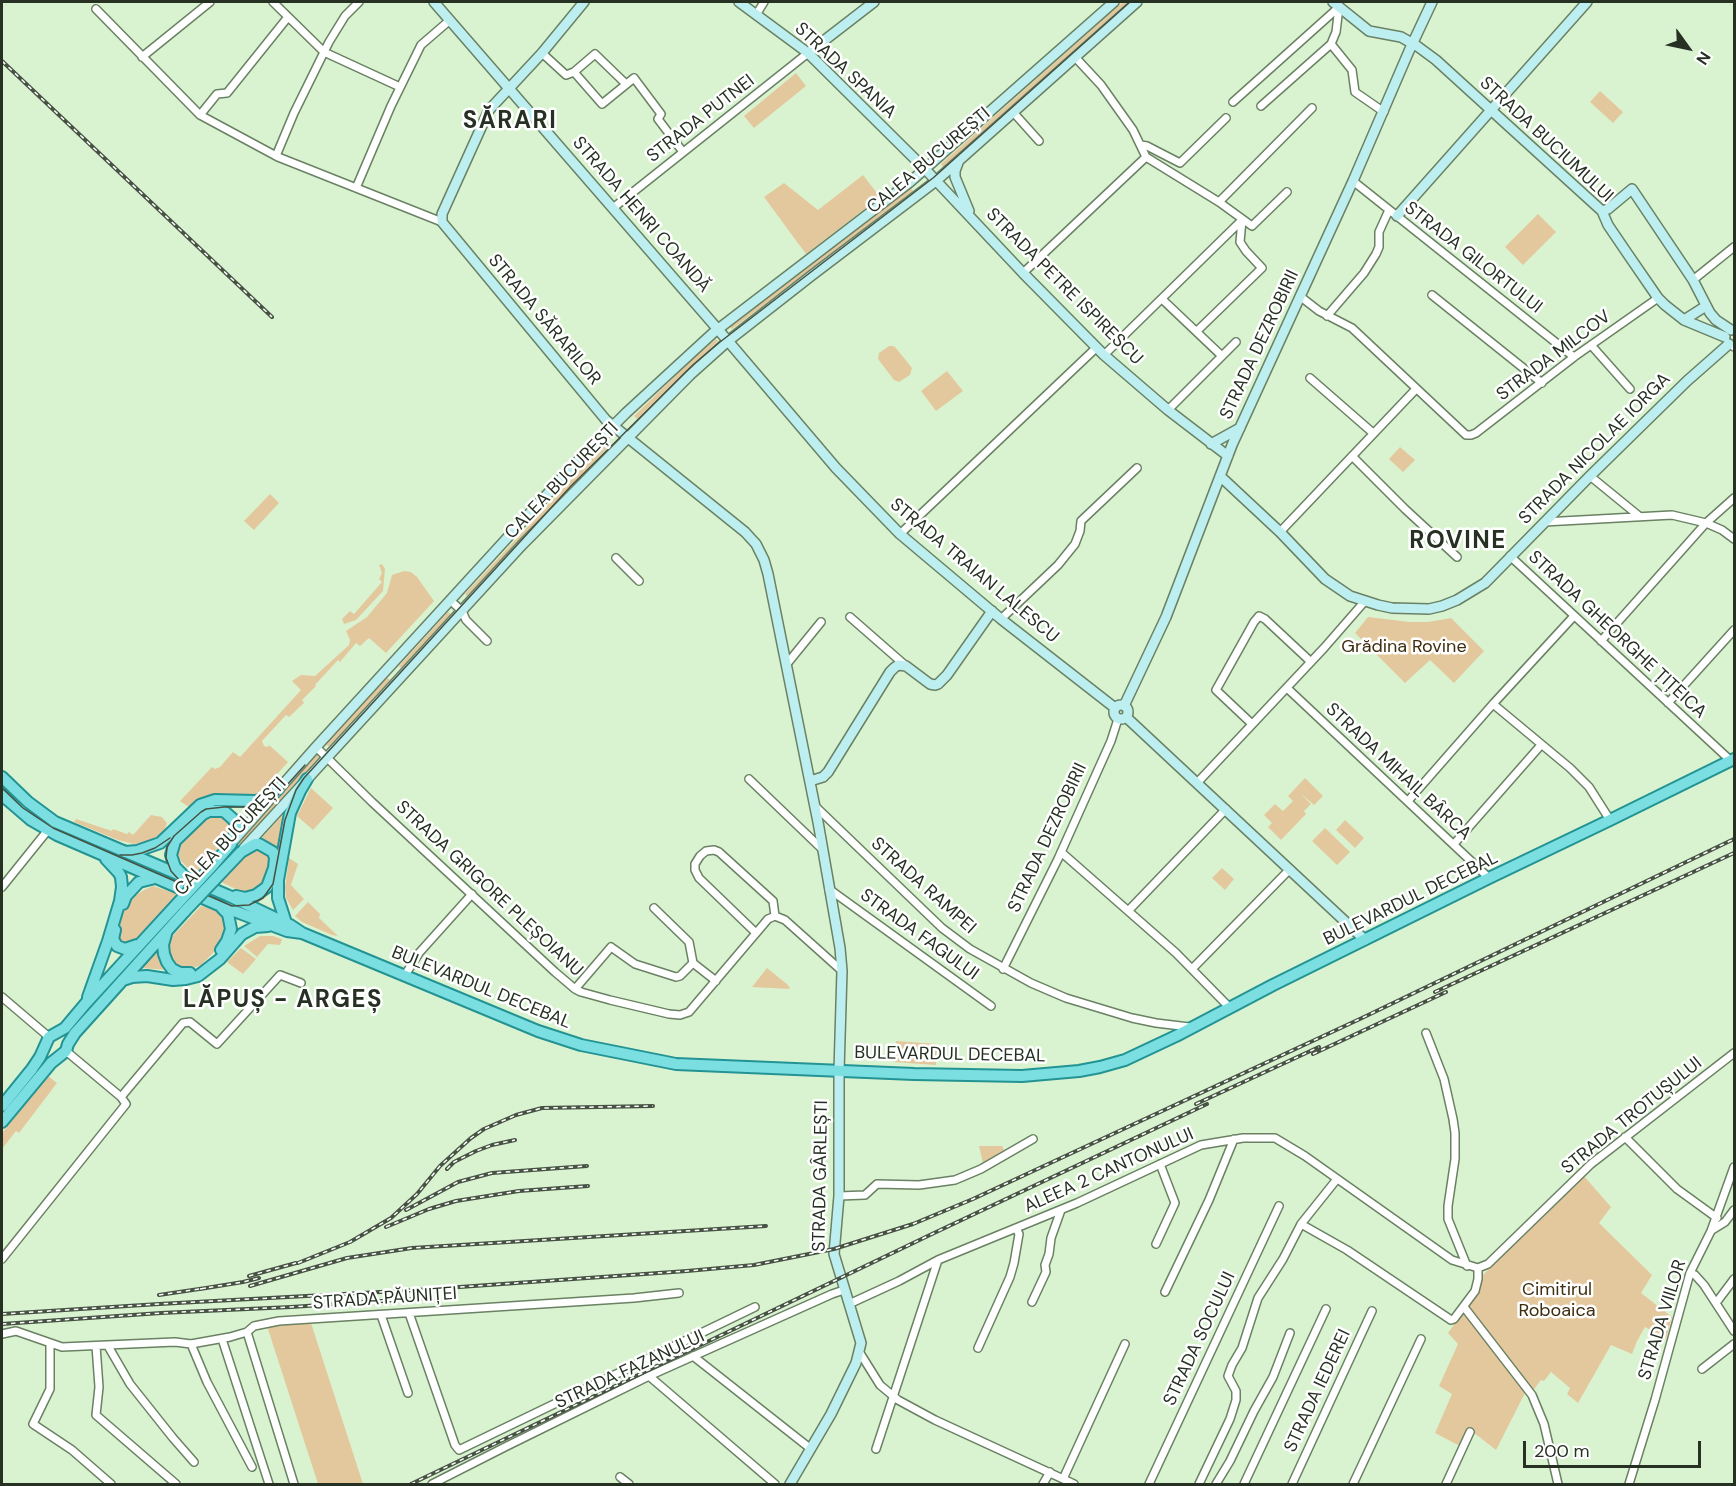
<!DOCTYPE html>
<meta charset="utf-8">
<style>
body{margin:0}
#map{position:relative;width:1736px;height:1486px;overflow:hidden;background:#d9f3d1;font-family:"DM Sans",sans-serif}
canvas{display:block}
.frame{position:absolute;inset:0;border:3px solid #263023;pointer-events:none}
.north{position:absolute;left:1658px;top:18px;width:60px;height:60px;-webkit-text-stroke:4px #fff;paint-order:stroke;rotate:123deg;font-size:16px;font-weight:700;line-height:24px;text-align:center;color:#263023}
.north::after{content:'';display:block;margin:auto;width:21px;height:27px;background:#263023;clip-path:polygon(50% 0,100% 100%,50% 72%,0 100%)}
.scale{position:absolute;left:1523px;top:1441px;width:178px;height:27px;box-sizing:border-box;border:3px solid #263023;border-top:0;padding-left:8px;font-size:18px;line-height:21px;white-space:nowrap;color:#263023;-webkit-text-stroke:4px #fff;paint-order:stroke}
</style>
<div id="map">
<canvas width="1736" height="1486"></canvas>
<div class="frame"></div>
<div class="north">N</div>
<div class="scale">200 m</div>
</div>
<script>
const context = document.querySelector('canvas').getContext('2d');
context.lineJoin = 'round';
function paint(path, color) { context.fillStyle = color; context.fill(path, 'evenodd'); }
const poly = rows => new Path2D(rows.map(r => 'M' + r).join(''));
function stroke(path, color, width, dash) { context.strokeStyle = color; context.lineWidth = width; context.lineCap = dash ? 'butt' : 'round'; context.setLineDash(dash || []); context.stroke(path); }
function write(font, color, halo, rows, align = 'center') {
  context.font = font + ' "DM Sans",sans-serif'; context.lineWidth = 5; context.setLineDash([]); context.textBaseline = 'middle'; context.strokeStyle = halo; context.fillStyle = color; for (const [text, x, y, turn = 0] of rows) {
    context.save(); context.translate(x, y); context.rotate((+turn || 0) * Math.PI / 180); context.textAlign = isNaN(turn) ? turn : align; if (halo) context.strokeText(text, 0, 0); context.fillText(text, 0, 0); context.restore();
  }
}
const green = poly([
 [1123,2,1128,2,943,167,941,164],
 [796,73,806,86,754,128,744,116],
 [1600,91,1623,112,1613,123,1590,102],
 [863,175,880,197,806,254,764,197,784,183,818,210],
 [911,188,913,191,772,299,732,329,730,327],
 [1538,214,1556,232,1523,265,1505,247],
 [716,339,718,341,637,419,634,416,691,361],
 [889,346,893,346,896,348,912,368,910,375,899,382,894,380,878,359,879,353],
 [947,371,963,391,936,411,921,391],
 [604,445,607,448,467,596,465,594],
 [1400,447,1415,460,1403,472,1389,459],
 [270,494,279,503,254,530,244,521],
 [382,564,385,569,383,591,356,620,344,624,342,619,350,611,354,614,382,582,379,579,382,573,379,565],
 [404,571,411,572,417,577,434,601,386,653,369,638,360,646,356,643,340,662,338,660,315,685,316,686,302,700,304,703,289,717,286,715,262,741,264,746,268,747,269,745,288,762,263,790,255,794,199,799,189,807,180,801,212,767,215,769,220,767,233,752,240,757,301,690,292,681,301,675,315,676,349,645,350,640,346,631,367,617,387,593,392,575],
 [448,612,451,614,401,668,399,666],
 [1368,617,1410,622,1428,622,1451,618,1484,651,1454,683,1430,660,1405,683,1355,633],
 [387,678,390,680,329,747,326,744],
 [318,753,321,755,231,854,230,853],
 [1305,778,1323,796,1314,805,1300,793,1311,804,1304,811,1306,814,1281,840,1268,827,1272,823,1264,815,1275,804,1283,811,1293,801,1288,796],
 [311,788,333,808,313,830,297,816],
 [151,815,162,817,167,823,164,832,149,841,134,844,118,840,74,822,76,819,112,831,113,829,127,834,129,832,133,835],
 [212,815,220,815,227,819,231,826,231,832,198,872,187,867,181,861,178,854,177,847,199,822],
 [282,816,284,817,278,849,270,843,261,839],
 [1345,820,1364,838,1355,848,1336,830],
 [1325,828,1350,852,1337,865,1312,841],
 [258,850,268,853,271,857,269,878,254,892,240,891,221,882,245,856],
 [289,858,298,864,291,885,304,899,293,910,286,898,285,888],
 [1222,868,1234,879,1225,890,1212,878],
 [153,886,178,894,136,939,124,943,118,941,117,932,126,906,130,899,144,890],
 [308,902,320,914,319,918,338,936,332,935,302,922,295,916],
 [201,906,217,910,226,918,228,929,217,949,201,965,188,970,178,967,170,958,167,948,168,941],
 [260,936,273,936,282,939,280,945,268,944,257,957,244,946],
 [241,948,256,959,243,974,227,962],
 [159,950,169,970,141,968],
 [767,968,788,985,790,989,752,987],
 [896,1041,937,1044,936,1065,894,1062],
 [48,1076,57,1083,19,1133,16,1131,2,1149,2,1133],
 [979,1146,1002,1146,1004,1150,983,1163],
 [1583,1175,1611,1207,1599,1223,1652,1275,1641,1293,1672,1317,1666,1339,1645,1327,1637,1341,1632,1354,1611,1345,1578,1403,1567,1394,1570,1388,1551,1372,1544,1381,1541,1380,1532,1392,1468,1307,1478,1292,1480,1278],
 [1463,1312,1525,1393,1496,1450,1469,1429,1460,1446,1435,1433,1452,1394,1439,1386,1458,1344,1448,1333],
 [311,1323,363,1484,318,1484,267,1326,273,1324]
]);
const street = poly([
 [273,2,324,52,400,87],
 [96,9,200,115,278,157,442,222],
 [756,15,764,2],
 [1331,44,1352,70,1355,92,1384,112],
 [542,53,566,75,574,72,602,104,634,78,661,114,658,119,683,152],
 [142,57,210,2],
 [1075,57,1101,85,1133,130,1146,157],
 [574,72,595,54,626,84],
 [1233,102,1339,7],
 [1261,106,1331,44,1336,32,1339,7],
 [1013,112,1039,141],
 [200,115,217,94,227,93,288,17],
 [1141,145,1147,146,1180,163,1226,118],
 [276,156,294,113,329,42,345,16,359,2],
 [1146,157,1219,202,1252,226,1287,192],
 [1353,181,1574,357],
 [356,188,391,106,421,45,450,20],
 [1219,202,1312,108],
 [613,208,808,53],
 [1023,273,1146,157],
 [1693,280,1734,247],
 [1432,295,1542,383],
 [1301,297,1319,311,1352,328,1466,435,1471,435,1476,433,1574,357,1658,298],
 [1162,299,1222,356],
 [1327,316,1364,273,1376,254,1379,247,1379,232,1389,210],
 [1197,331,1262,268,1246,251,1240,242,1242,220],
 [1591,345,1630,389],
 [1733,346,1734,347],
 [1104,355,1242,220],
 [1310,378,1373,433],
 [1168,410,1236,342],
 [1352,456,1405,509,1457,557],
 [1590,476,1639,516],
 [1544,522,1672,515,1706,523,1722,530,1734,539],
 [1280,532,1416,389],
 [900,534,1096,348],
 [1510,556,1730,760],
 [616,558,639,581],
 [451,601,462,611,466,620,487,641],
 [850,617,906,666],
 [1001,619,1058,565,1075,544,1080,531,1081,521,1137,468],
 [1601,641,1706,523,1734,498],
 [786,665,821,622],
 [1287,688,1489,878],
 [1668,703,1734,630],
 [1493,704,1570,768,1589,787,1610,820],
 [1252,724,1216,690,1254,622,1259,616,1265,619,1311,662],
 [316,747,372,802,555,972,575,989,581,992,610,1000,669,1014,680,1015,689,1012,763,925,768,919,775,916,785,920,842,971],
 [749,779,822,849],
 [1197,783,1324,648,1365,601],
 [1408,801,1493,704,1574,616],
 [814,805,942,928,970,949,1031,983,1066,998,1132,1018,1156,1023,1189,1027],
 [1454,844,1541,745],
 [1061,852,1176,953,1230,1008],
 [2,887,48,830],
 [829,889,991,1006],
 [654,908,689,942,693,963,716,981],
 [1129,910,1226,809],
 [756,933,699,878,695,870,695,864,700,856,706,851,714,850,719,852,773,901,775,916],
 [1003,969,1058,859,1111,741,1118,719],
 [1192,969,1290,869],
 [405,975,419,953,472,894],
 [575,989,611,947,635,964,676,977,680,976,693,963],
 [2,997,49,1037],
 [1426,1033,1444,1079,1453,1119,1455,1133,1455,1159,1448,1206,1448,1219,1467,1266],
 [121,1097,183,1023,190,1022,217,1044,280,975,301,983],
 [1625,1137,1677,1189,1717,1218],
 [1337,1179,1301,1224,1347,1250,1451,1320,1454,1319,1475,1291,1478,1279,1478,1268],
 [839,1196,865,1195,877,1184,919,1185,955,1180,981,1169,1033,1139],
 [1712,1230,1725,1222,1734,1210],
 [1156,1244,1175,1203,1160,1164],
 [2,1259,126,1104,121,1097,66,1051],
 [1690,1273,1695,1275,1704,1285,1734,1331],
 [1165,1292,1209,1200,1234,1139],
 [1032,1302,1046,1272,1045,1265,1049,1254,1051,1238,1061,1210],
 [1716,1303,1734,1279],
 [849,1304,899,1281,938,1260,1077,1203,1201,1145,1243,1138,1275,1138,1305,1156,1452,1260,1478,1268,1488,1264,1591,1164,1734,1053],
 [1464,1307,1532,1395,1544,1424,1558,1484],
 [409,1313,455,1445,459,1450,755,1307],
 [381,1315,408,1393],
 [247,1332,294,1484],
 [2,1334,16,1331,62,1347,175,1342,191,1344,230,1337,247,1332,254,1326,279,1321,634,1298,679,1293],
 [222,1339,269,1484],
 [50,1344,50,1389,33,1424,72,1450,111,1484],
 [191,1344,207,1382,252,1467],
 [96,1346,99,1387,96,1415,176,1484],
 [108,1346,130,1384,173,1438,194,1462],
 [978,1348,1010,1277,1014,1263,1019,1234,1016,1228],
 [860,1353,880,1385,898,1400,935,1420,1074,1484],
 [693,1356,811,1449],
 [1702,1369,1734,1344],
 [649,1376,775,1484],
 [876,1449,938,1260],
 [620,1477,629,1484],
 [1063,1479,1125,1344],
 [432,1484,507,1446,649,1376,832,1294,844,1290],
 [1043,1484,1050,1472],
 [1149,1484,1279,1206],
 [1199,1484,1230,1419,1236,1400,1236,1391,1228,1376,1232,1365,1242,1348,1258,1298,1283,1259,1301,1224],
 [1216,1484,1230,1461,1254,1411,1273,1377,1290,1333],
 [1244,1484,1326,1309],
 [1292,1484,1372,1311],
 [1353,1484,1421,1339],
 [1446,1484,1470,1432],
 [1629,1484,1655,1400,1690,1273,1711,1231,1734,1167]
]);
const secondary = poly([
 [434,2,728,341,836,468,900,534,1001,619,1115,708],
 [584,2,542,53,489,110,442,214,442,222,606,420,745,532,756,544,764,560,768,574,818,822,840,948,842,971,839,1071,839,1196,834,1254,861,1343,856,1363,831,1414,790,1484],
 [739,2,808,53,925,169,1023,273,1104,355,1168,410,1228,456],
 [1333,2,1369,31,1401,37,1417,46,1436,60,1602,211,1608,225,1627,253,1658,298,1665,305,1684,320,1725,337],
 [808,53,874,2],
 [958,163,955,171,955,177,969,211],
 [1602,211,1608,209,1632,189,1693,280,1710,313,1716,320,1731,330],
 [1397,216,1587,2],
 [1684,320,1706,306],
 [1211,444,1240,428],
 [1220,476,1280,532,1325,579,1350,596,1378,605,1392,608,1429,609,1442,606,1457,600,1485,583,1590,476,1687,381,1729,344],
 '1114 712a7 7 0 1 1 14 0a7 7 0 1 1-14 0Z',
 [1124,706,1166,617,1232,445,1353,181,1409,51,1432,2],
 [1126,717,1365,940],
 [810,781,823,777,828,772,890,672,894,668,898,665,906,666,930,684,935,685,938,684,947,675,992,611],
 [234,840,316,747,573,466,626,413,713,333,910,182,1114,2],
 [244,848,522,545,690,375,728,341,811,276,936,181,1137,2]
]);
const primary = poly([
 [2,777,28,802,55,822,227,895,290,925,302,933,538,1031,581,1045,676,1064,914,1074,1022,1076,1079,1071,1100,1067,1125,1060,1176,1036,1273,985,1489,878,1610,820,1734,759],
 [2,795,31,820,57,835,221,906,287,931,302,933],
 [125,852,137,851,160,843,200,805,215,800,256,801,266,798,278,789],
 [222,872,241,852,255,844,259,844,273,852,275,858,274,868,267,887,256,895,245,898,236,896],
 [182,874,175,867,171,855,175,841,203,814,209,811,221,811,225,812,234,820,237,828,231,844,213,865],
 [123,904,126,896,139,882,155,878],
 [286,923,278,898,278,880,290,813,300,791,307,779],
 [115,930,113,939,117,946,125,949,137,945],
 [166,934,163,945,164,954,167,962,172,969,180,973,190,973],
 [221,950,227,941,231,929,228,914,222,908],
 [123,980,132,977,147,976,173,980,186,979,198,976,220,959,242,934,255,927,268,926],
 [88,997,108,941,120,901,122,887,121,877,119,873,106,859],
 [2,1106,32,1069,40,1057,49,1037,65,1028,86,1003,177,904],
 [2,1122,51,1063,66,1051,68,1044,75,1033,185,911]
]);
const tram = poly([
 [2,788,23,808,53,828,232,906,249,905,263,898,273,884,285,820,296,790,304,778,571,486,694,364,720,342,933,178,1130,2],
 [120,855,132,855,142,853,155,848,170,838],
 [180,881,171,871,166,858,167,847,174,836,201,812,206,809,224,807,248,807,266,804,278,795,305,765]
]);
const rail = poly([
 [2,61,272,317],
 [1435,992,1734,853],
 [1313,1054,1446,992],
 [1196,1104,1319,1047],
 [447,1169,454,1162,476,1151,492,1145,515,1140],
 [406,1210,458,1182,492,1173,587,1166],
 [386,1227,429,1209,456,1201,519,1191,588,1186],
 [298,1263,350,1242,391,1218,417,1194,440,1166,471,1138,484,1129,516,1115,542,1108,653,1106],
 [249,1276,296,1263],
 [250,1286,347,1258,412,1248,766,1226],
 [200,1289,243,1282,259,1278],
 [159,1295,206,1288],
 [2,1314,159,1304,417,1290,687,1271,754,1265,834,1249,913,1224,973,1199,1362,1018,1734,839],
 [2,1324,161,1313,291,1307,427,1298],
 [411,1484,932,1234,1207,1104]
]);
const primaryBridge = poly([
 [177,904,213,865],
 [185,911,222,872]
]);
const streetNames = [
 ["STRADA SPANIA",845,71,43],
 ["STRADA PUTNEI",701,119,-38],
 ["STRADA BUCIUMULUI",1546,140,43],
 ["CALEA BUCUREȘTI",929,161,-40],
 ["STRADA HENRI COANDĂ",641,215,49],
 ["STRADA GILORTULUI",1473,258,38],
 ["STRADA PETRE ISPIRESCU",1064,287,45],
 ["STRADA SĂRARILOR",544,320,50],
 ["STRADA DEZROBIRII",1260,345,-65],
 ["STRADA MILCOV",1554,356,-37],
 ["STRADA NICOLAE IORGA",1595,449,-45],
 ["CALEA BUCUREȘTI",562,481,-46],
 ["STRADA TRAIAN LALESCU",974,571,40],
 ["STRADA GHEORGHE ȚIȚEICA",1617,635,43],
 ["STRADA MIHAIL BÂRCA",1398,772,43],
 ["CALEA BUCUREȘTI",231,837,-47],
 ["STRADA DEZROBIRII",1048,838,-65],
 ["STRADA RAMPEI",923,886,42],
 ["STRADA GRIGORE PLEȘOIANU",489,889,43],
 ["BULEVARDUL DECEBAL",1411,899,-26],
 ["STRADA FAGULUI",919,935,36],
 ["BULEVARDUL DECEBAL",481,988,22],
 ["BULEVARDUL DECEBAL",950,1055,1],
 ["STRADA TROTUȘULUI",1632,1116,-39],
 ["ALEEA 2 CANTONULUI",1109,1171,-24],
 ["STRADA GÂRLEȘTI",821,1176,-89],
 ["STRADA PĂUNIȚEI",385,1299,-4],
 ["STRADA VIILOR",1663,1320,-73],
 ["STRADA SOCULUI",1200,1339,-65],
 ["STRADA FAZANULUI",630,1370,-25],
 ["STRADA IEDEREI",1318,1391,-65]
];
const parkNames = [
 ["Grădina Rovine",1404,647],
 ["Cimitirul",1557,1290],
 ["Roboaica",1557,1311]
];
const districtNames = [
 ["SĂRARI",510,122],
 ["ROVINE",1458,542],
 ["LĂPUȘ - ARGEȘ",283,1001]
];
paint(green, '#e4c89d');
stroke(street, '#6a8163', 10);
stroke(secondary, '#6a8163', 12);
stroke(primary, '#249393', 14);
stroke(street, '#fff', 7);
stroke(secondary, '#bdeff1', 9);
stroke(primary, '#7bdfe2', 10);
stroke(tram, '#465242', 1.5);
stroke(rail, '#465242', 4);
stroke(rail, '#fff', 1.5, [4.5]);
stroke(primaryBridge, '#249393', 14, []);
stroke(primaryBridge, '#7bdfe2', 10);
write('18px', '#263023', '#fff', streetNames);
write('18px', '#3e2d0f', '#fff', parkNames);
context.letterSpacing = '1.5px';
write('bold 24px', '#263023', '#fff', districtNames);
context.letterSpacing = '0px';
</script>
